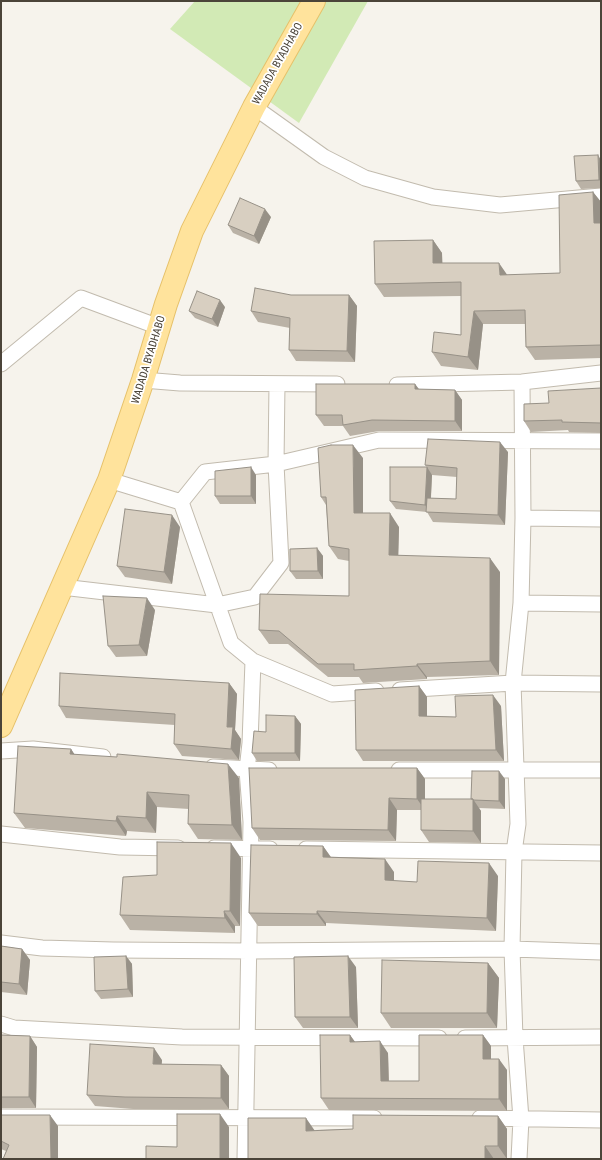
<!DOCTYPE html>
<style>
body{margin:0}
#map{position:relative;width:602px;height:1160px;overflow:hidden;background:#f6f3ec;font-family:"Roboto Condensed",sans-serif}
canvas{display:block}
.frame{position:absolute;inset:0;border:2px solid #4b4439;pointer-events:none}
</style>
<div id="map">
<canvas width="602" height="1160"></canvas>
<div class="frame"></div>
</div>
<script>
const context = document.querySelector('canvas').getContext('2d');
context.lineJoin = 'round';
function paint(path, color) { context.fillStyle = color; context.fill(path, 'evenodd'); }
const poly = rows => new Path2D(rows.map(r => 'M' + r).join(''));
function stroke(path, color, width, dash) { context.strokeStyle = color; context.lineWidth = width; context.lineCap = dash ? 'butt' : 'round'; context.setLineDash(dash || []); context.stroke(path); }
function write(font, color, halo, rows, align = 'center') {
  context.font = font + ' "Roboto Condensed",sans-serif'; context.lineWidth = 3.5; context.setLineDash([]); context.textBaseline = 'middle'; context.strokeStyle = halo; context.fillStyle = color; for (const [text, x, y, turn = 0] of rows) {
    context.save(); context.translate(x, y); context.rotate((+turn || 0) * Math.PI / 180); context.textAlign = isNaN(turn) ? turn : align; if (halo) context.strokeText(text, 0, 0); context.fillText(text, 0, 0); context.restore();
  }
}
const green = poly([
 [195,1,368,1,299,123,170,29]
]);
const street = poly([
 [254,107,324,157,365,178,433,197,500,205,601,196],
 [1,364,81,298,159,327],
 [143,380,180,383,337,384],
 [397,385,522,382,601,373],
 [109,480,181,502,231,643,253,661,332,694,376,691],
 [181,502,205,472,276,464,379,440,601,441],
 [523,518,601,519],
 [62,587,217,605,255,597,281,563,276,464,277,384],
 [521,603,601,604],
 [400,690,513,683,601,684],
 [1,751,33,749,103,757],
 [213,767,269,770],
 [399,770,601,770],
 [1,834,120,847,178,848],
 [214,848,270,849],
 [306,849,601,853],
 [1,943,42,948,113,950,250,951,512,949,601,952],
 [1,1024,14,1028,182,1037,439,1038],
 [465,1038,601,1037],
 [1,1117,374,1118],
 [480,1118,601,1120],
 [245,1159,251,822,247,770,250,743,253,661],
 [519,1159,521,1119,515,1038,512,949,514,852,518,824,513,683,521,603,523,518,522,382]
]);
const primary = poly([
 [1,726,109,480,143,380,166,304,192,231,254,107,314,1]
]);
const wall = poly([
 [601,160,601,188,581,189,576,181],
 [593,192,601,202,601,358,535,360,526,347,525,324,483,324,478,370,441,366,432,352,461,335,461,296,384,297,375,284,433,240,442,253,442,263,508,275,560,273],
 [271,217,259,244,233,233,228,225],
 [291,295,349,295,357,306,355,362,296,361,289,350,290,328,258,322,251,311],
 [225,307,218,327,195,318,189,311],
 [415,384,419,389,455,390,462,400,462,431,379,431,350,436,343,426,324,426,316,415],
 [601,388,601,433,569,432,568,430,531,432,524,421,549,403],
 [508,452,505,525,433,522,427,512,396,509,390,501,427,467,425,465],
 [432,475,457,477,456,499,431,498],
 [363,458,363,513,399,527,398,555,500,572,499,675,427,677,427,679,363,683,359,677,328,677,288,644,269,644,259,630,349,596,349,561,338,559,329,546,326,505,321,497],
 [256,475,256,504,220,504,215,496],
 [180,527,172,584,125,577,117,566],
 [317,548,323,556,323,579,296,579,290,571],
 [155,610,147,656,116,657,108,646],
 [229,683,237,694,235,730,241,739,239,760,182,756,174,744,175,725,66,718,59,706],
 [419,686,427,697,427,716,456,717,501,706,504,761,363,761,356,750],
 [295,716,301,724,300,761,257,761,252,753,266,732],
 [71,749,74,754,239,778,242,840,198,839,188,824,189,809,157,807,156,833,127,831,126,836,25,828,14,813],
 [417,768,425,779,425,799,471,799,505,779,505,809,479,808,481,811,481,843,429,842,421,830,421,810,397,810,396,841,260,840,252,828],
 [323,846,331,857,394,872,394,881,417,882,498,876,496,931,326,923,326,926,258,926,249,913],
 [241,858,240,926,235,926,235,933,130,930,120,915,157,875],
 [1,946,22,949,30,960,27,995,1,992],
 [126,956,132,964,133,997,101,999,95,991],
 [488,963,499,978,497,1028,391,1028,381,1013],
 [356,967,358,1028,303,1028,295,1017],
 [1,1035,30,1036,37,1047,36,1108,1,1108],
 [350,1035,355,1042,388,1053,389,1081,419,1081,483,1035,491,1046,491,1059,507,1070,507,1111,329,1110,321,1098],
 [162,1060,161,1064,221,1065,229,1076,229,1109,133,1109,95,1106,87,1095],
 [1,1115,58,1126,58,1159,3,1159,6,1151,1,1149],
 [498,1116,507,1129,507,1159,494,1159,315,1130,353,1129]
]);
const shadedWall = poly([
 [598,155,601,160,601,182,599,180],
 [593,192,601,202,601,234,594,223],
 [265,209,271,217,259,244,254,236],
 [433,240,442,253,443,276,433,263],
 [499,263,508,276,500,275],
 [349,295,357,306,355,362,347,351],
 [220,300,225,307,218,327,212,319],
 [474,311,483,324,478,370,468,357],
 [415,384,422,394,415,389],
 [455,390,462,400,462,431,455,421],
 [500,442,508,452,505,525,498,515],
 [353,445,363,458,363,527,354,513],
 [251,467,256,475,256,504,251,496],
 [427,467,432,475,430,513,425,505],
 [390,513,399,527,398,569,389,555],
 [172,515,180,527,172,584,164,572],
 [317,548,323,556,323,579,318,571],
 [490,558,500,572,499,675,490,661],
 [147,598,155,610,147,656,139,645],
 [417,664,427,677,427,679,417,666],
 [229,683,237,694,235,730,241,739,239,760,231,749,227,727],
 [419,686,427,697,427,728,419,716],
 [493,695,501,706,504,761,496,750],
 [295,716,301,724,300,761,295,753],
 [71,749,81,764,70,754],
 [228,764,239,778,242,840,232,825],
 [417,768,425,779,425,810,417,799],
 [499,771,505,779,505,809,499,801],
 [147,792,157,807,156,833,146,818],
 [389,798,397,810,396,841,388,830],
 [473,799,481,811,481,843,473,831],
 [117,816,127,831,126,836,116,821],
 [231,843,241,858,240,926,230,911],
 [323,846,332,859,323,857],
 [385,859,394,872,394,893,385,880],
 [489,863,498,876,496,931,487,918],
 [224,911,235,926,235,933,225,918],
 [317,911,326,923,326,926,317,914],
 [22,949,30,960,27,995,19,984],
 [126,956,132,964,133,997,128,989],
 [348,956,356,967,358,1028,350,1017],
 [488,963,499,978,497,1028,487,1013],
 [350,1035,358,1046,350,1042],
 [483,1035,491,1046,491,1070,483,1059],
 [30,1036,37,1047,36,1108,29,1097],
 [380,1041,388,1053,389,1093,381,1081],
 [154,1048,162,1060,161,1075,153,1064],
 [499,1059,507,1070,507,1111,499,1099],
 [221,1065,229,1076,229,1109,221,1098],
 [220,1114,229,1127,229,1159,220,1159],
 [50,1115,58,1126,58,1159,51,1159],
 [498,1116,507,1129,507,1159,498,1146],
 [306,1118,315,1131,306,1131],
 [485,1146,494,1159,485,1159]
]);
const building = poly([
 [598,155,599,180,576,181,574,156,598,155],
 [593,192,594,223,601,223,601,345,526,347,525,310,474,311,468,357,432,352,434,332,461,335,461,282,375,284,374,241,433,240,433,263,499,263,500,275,560,273,559,195,593,192],
 [240,198,265,209,254,236,228,225,240,198],
 [255,288,291,295,349,295,347,351,289,350,290,318,251,311,255,288],
 [197,291,220,300,212,319,189,311,197,291],
 [316,384,415,384,415,389,455,390,455,421,372,420,343,425,342,415,316,415,316,384],
 [601,388,601,423,562,422,562,420,524,421,524,404,549,403,548,391,601,388],
 [428,439,500,442,498,515,426,512,427,498,456,499,457,468,425,465,428,439],
 [331,445,353,445,354,513,390,513,389,555,490,558,490,661,417,664,417,666,354,670,354,664,318,664,279,631,259,630,260,594,349,596,349,549,329,546,326,497,321,497,318,448,331,445],
 [251,467,251,496,215,496,215,471,251,467],
 [390,467,427,467,425,505,390,501,390,467],
 [125,509,172,515,164,572,117,566,125,509],
 [317,548,318,571,290,571,290,549,317,548],
 [103,596,147,598,139,645,108,646,103,596],
 [60,673,229,683,227,727,233,727,231,749,174,744,175,714,59,706,60,673],
 [419,686,419,716,456,717,455,696,493,695,496,750,356,750,355,690,419,686],
 [266,715,295,716,295,753,252,753,254,731,266,732,266,715],
 [18,746,71,749,70,754,117,757,117,754,228,764,232,825,188,824,189,795,147,792,146,818,117,816,116,821,14,813,18,746],
 [249,768,417,768,417,799,389,798,388,830,252,828,249,768],
 [472,771,499,771,499,801,473,800,473,799,471,799,472,771],
 [421,799,473,799,473,831,421,830,421,799],
 [157,842,231,843,230,911,224,911,225,918,120,915,123,877,157,875,157,842],
 [251,845,323,846,323,857,385,859,385,880,417,882,418,861,489,863,487,918,317,911,317,914,249,913,251,845],
 [1,946,22,949,19,984,1,982,1,946],
 [126,956,128,989,95,991,94,957,126,956],
 [348,956,350,1017,295,1017,294,957,348,956],
 [382,960,488,963,487,1013,381,1013,382,960],
 [1,1035,30,1036,29,1097,1,1097,1,1035],
 [320,1035,350,1035,350,1042,380,1041,381,1081,419,1081,419,1035,483,1035,483,1059,499,1059,499,1099,321,1098,320,1035],
 [90,1044,154,1048,153,1064,221,1065,221,1098,125,1097,87,1095,90,1044],
 [177,1114,220,1114,220,1159,146,1159,146,1146,177,1147,177,1114],
 [1,1115,50,1115,51,1159,3,1159,9,1145,1,1141,1,1115],
 [353,1115,498,1116,498,1146,485,1146,485,1159,248,1159,248,1118,306,1118,306,1131,353,1129,353,1115]
]);
const streetNames = [
 ["WADADA BYADHABO",278,64,-61],
 ["WADADA BYADHABO",149,360,-73]
];
paint(green, '#d2eab5');
stroke(street, '#c2bbae', 17);
stroke(primary, '#e6c16a', 24);
stroke(street, '#fff', 15);
stroke(primary, '#ffe39c', 22);
paint(wall, '#bab2a6');
paint(shadedWall, '#979187');
paint(building, '#d8cfc1');
stroke(building, '#979187', 1);
write('11px', '#4b4439', '#fff', streetNames);
</script>
